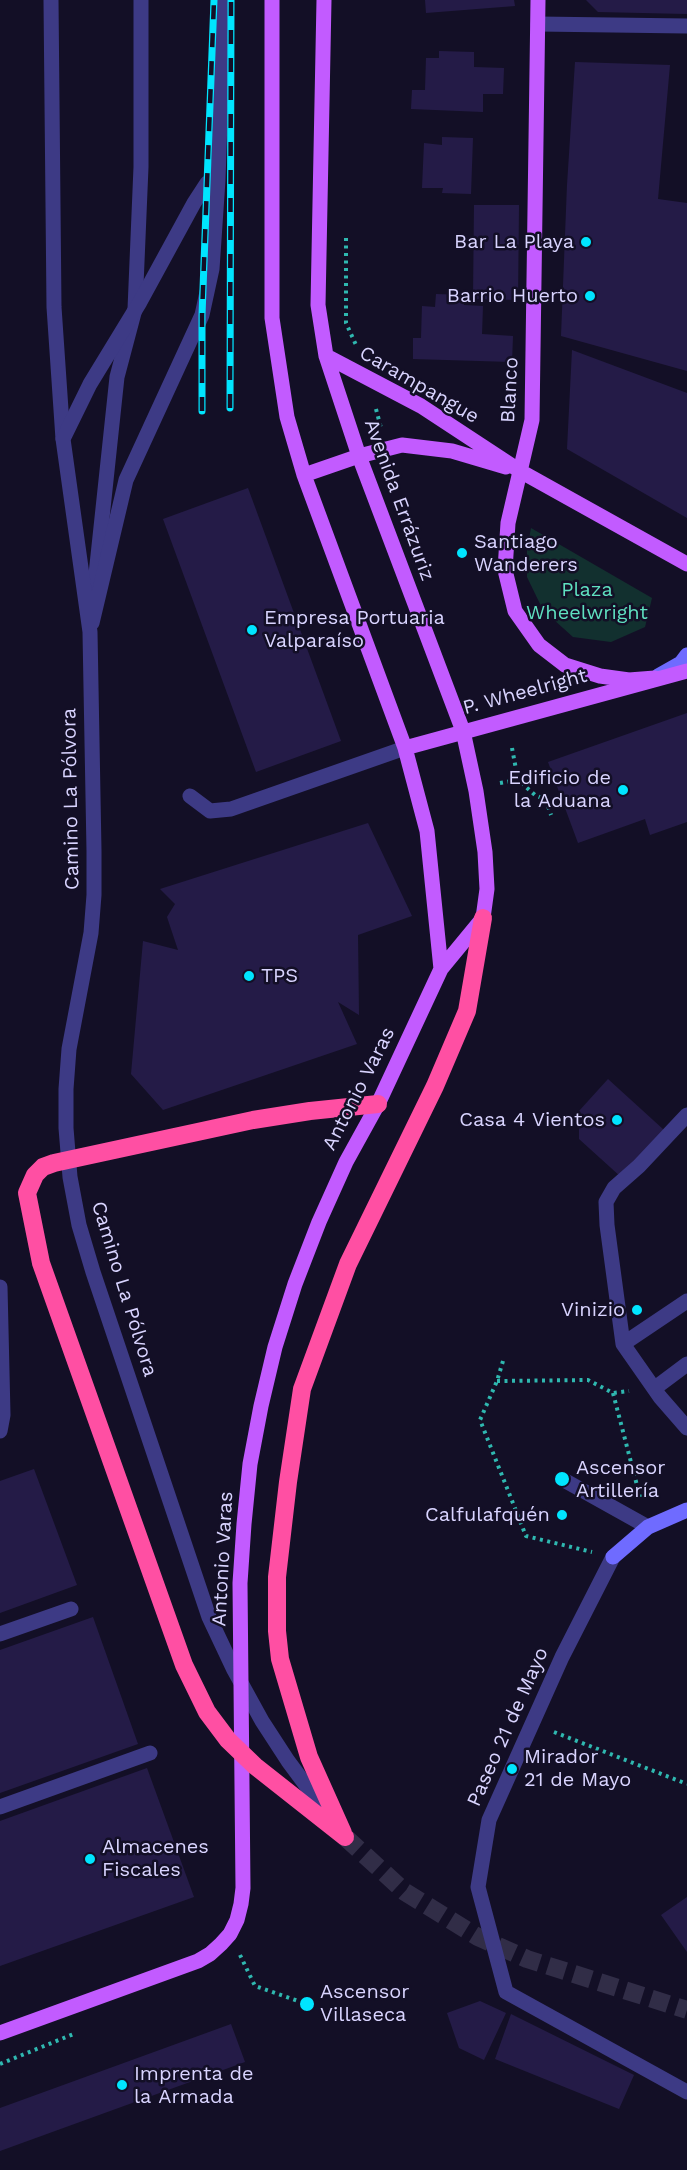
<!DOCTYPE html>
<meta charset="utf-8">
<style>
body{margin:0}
canvas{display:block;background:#130f26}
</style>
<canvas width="687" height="2170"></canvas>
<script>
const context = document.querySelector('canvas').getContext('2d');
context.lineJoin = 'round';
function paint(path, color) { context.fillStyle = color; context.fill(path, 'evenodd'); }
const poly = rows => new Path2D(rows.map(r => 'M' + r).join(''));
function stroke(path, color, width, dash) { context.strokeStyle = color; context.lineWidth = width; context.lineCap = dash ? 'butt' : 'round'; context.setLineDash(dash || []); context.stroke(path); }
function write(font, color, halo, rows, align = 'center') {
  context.font = font + ' "Work Sans",sans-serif'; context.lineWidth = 5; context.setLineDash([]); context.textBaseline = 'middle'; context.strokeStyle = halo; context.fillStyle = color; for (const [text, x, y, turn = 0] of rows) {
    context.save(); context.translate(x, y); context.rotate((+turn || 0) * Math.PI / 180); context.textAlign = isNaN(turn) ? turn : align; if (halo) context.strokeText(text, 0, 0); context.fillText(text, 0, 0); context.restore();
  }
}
const green = poly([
 [531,528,652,598,645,627,611,642,573,637,543,610,527,577,527,550]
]);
const building = poly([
 [425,0,514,0,515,6,426,13],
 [586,0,687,0,687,14,598,12],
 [439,51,474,52,474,67,504,68,503,94,483,94,483,112,411,109,412,90,425,90,426,58,439,58],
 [575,62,670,65,658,199,687,203,687,371,561,336,567,185],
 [442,137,473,138,471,194,442,193,443,188,422,188,424,143,442,145],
 [474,205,519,205,518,300,473,299],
 [436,294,465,295,464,305,483,306,482,334,513,336,512,362,413,359,413,338,421,338,422,306,435,307],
 [572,350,687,393,687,518,567,449],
 [248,488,341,741,256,772,163,519],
 [687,713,687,822,650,835,645,819,578,843,548,762],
 [368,823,412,916,358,935,359,1015,338,1002,357,1044,163,1110,131,1074,143,941,178,950,167,917,175,904,160,889],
 [608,1079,664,1130,621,1177,579,1139,579,1111],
 [34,1469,77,1585,0,1613,0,1481],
 [93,1617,138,1744,0,1793,0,1650],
 [147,1768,194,1897,0,1966,0,1821],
 [687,1897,687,1952,661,1915],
 [480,2001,506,2013,484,2060,459,2048,447,2013],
 [511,2014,634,2075,619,2109,495,2059],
 [231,2024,245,2062,0,2151,0,2108]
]);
const highwayTunnel = poly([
 [345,1837,405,1892,478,1937,527,1959,687,2010]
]);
const path = poly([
 [346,238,346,323,356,345],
 [376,409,381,428],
 [512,748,518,780],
 [500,783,518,780,535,795,546,800,551,815],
 [503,1361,497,1381,480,1420,526,1536,592,1552],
 [497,1381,588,1380,613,1393,629,1391],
 [613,1393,640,1497],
 [554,1732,687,1784],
 [240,1955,255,1986,307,2004],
 [0,2064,76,2033]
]);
const lane = poly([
 [51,0,54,307,63,439],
 [94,593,117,377,135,309,141,167,141,0],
 [190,796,210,811,231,809,405,748],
 [0,1287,3,1415,0,1431],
 [0,1634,71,1609],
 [0,1807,150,1753]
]);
const street = poly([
 [538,24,687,26],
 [218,180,207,183,194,203,140,302,90,384,63,439,90,632,94,851,94,895,91,933,69,1049,66,1089,66,1128,70,1177,79,1225,93,1272,209,1617,234,1670,262,1721,288,1761,334,1823],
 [92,623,126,480,202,315,212,269,218,180,222,61,221,0],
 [687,1115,639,1166,614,1188,606,1202,607,1225,623,1344,660,1397,687,1428],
 [623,1344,687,1301],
 [655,1388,687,1364],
 [562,1479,648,1527],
 [613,1557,562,1657,489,1820,478,1887,506,1992,687,2092]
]);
const secondary = poly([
 [658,676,681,663,687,655],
 [613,1557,648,1527,687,1510]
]);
const primary = poly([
 [272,0,272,318,287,417,304,475,405,748,427,831,441,969],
 [538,0,532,420,508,523,505,570,515,611,539,645,565,665,600,676,629,680,655,678],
 [326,356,421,406,520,471,687,564],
 [304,475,359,456,402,445,452,451,506,467],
 [405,748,687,671],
 [0,2033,198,1961,210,1954,221,1944,230,1934,237,1920,241,1904,243,1888,240,1583,244,1524,250,1464,261,1406,275,1347,295,1284,319,1222,346,1162,378,1104,441,969,483,918,487,889,485,852,476,791,463,731,359,456,326,356,318,305,324,0]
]);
const highway = poly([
 [343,1833,309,1757,280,1659,277,1631,277,1577,288,1482,302,1389,348,1264,435,1086,467,1011,483,918],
 [345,1837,255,1766,228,1740,207,1712,184,1665,41,1263,27,1193,35,1175,43,1167,54,1163,253,1120,310,1111,378,1104]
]);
const rail = poly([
 [230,408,231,0],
 [202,411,202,315,214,0]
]);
const markers = [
 [586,242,6,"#00e5ff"],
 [590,296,6,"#00e5ff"],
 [462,553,6,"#00e5ff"],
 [252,630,6,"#00e5ff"],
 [623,790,6,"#00e5ff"],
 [249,976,6,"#00e5ff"],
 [617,1120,6,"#00e5ff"],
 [637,1310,6,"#00e5ff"],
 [562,1479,8,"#00e5ff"],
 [562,1515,6,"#00e5ff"],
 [512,1769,6,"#00e5ff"],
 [90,1859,6,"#00e5ff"],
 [307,2004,8,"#00e5ff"],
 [122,2085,6,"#00e5ff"]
];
const poiNames = [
 ["Bar La Playa",574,242,"right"],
 ["Barrio Huerto",578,296,"right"],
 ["Santiago",474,542],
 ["Wanderers",474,565],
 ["Empresa Portuaria",264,618],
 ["Valparaíso",264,641],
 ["Edificio de",611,778,"right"],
 ["la Aduana",611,801,"right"],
 ["TPS",261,976],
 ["Casa 4 Vientos",605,1120,"right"],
 ["Vinizio",625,1310,"right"],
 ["Ascensor",576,1468],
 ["Artillería",576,1491],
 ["Calfulafquén",550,1515,"right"],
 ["Mirador",524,1757],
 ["21 de Mayo",524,1780],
 ["Almacenes",102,1847],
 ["Fiscales",102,1870],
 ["Ascensor",320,1992],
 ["Villaseca",320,2015],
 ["Imprenta de",134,2074],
 ["la Armada",134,2097]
];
const streetNames = [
 ["Carampangue",419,385,30],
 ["Blanco",510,390,-87],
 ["Avenida Errázuriz",399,500,70],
 ["P. Wheelright",525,692,-15],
 ["Camino La Pólvora",71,799,-91],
 ["Antonio Varas",359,1089,-63],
 ["Camino La Pólvora",124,1289,73],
 ["Antonio Varas",223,1559,-87],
 ["Paseo 21 de Mayo",508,1727,-66]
];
const parkNames = [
 ["Plaza",587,590],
 ["Wheelwright",587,613]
];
paint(green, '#12302f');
paint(building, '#241b47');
stroke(highwayTunnel, '#312d47', 18, [18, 9]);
stroke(path, '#2fb8b0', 4, [3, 4.5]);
stroke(lane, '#3d3a85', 15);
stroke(street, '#3d3a85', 15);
stroke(secondary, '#6f6bff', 15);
stroke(primary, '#c25bff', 15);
stroke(highway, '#ff4fa3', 18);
stroke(rail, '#00e5ff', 7);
stroke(rail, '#130f26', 4.5, [14]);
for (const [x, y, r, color] of markers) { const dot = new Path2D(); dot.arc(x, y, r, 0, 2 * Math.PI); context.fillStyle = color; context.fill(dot); stroke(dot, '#130f26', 2); }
write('20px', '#d9d4ff', '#130f26', poiNames, 'left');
write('20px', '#d9d4ff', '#130f26', streetNames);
write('20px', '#5fe0c0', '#130f26', parkNames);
</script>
